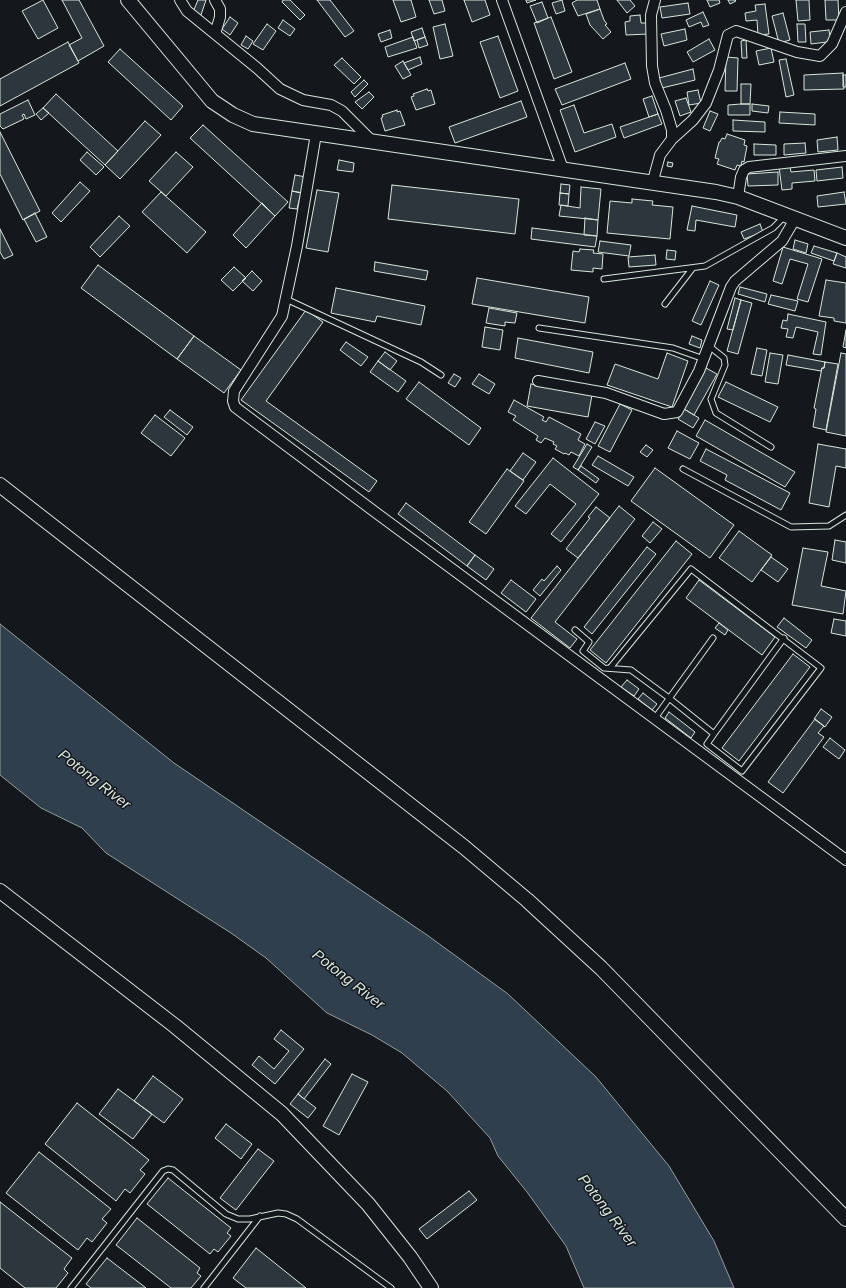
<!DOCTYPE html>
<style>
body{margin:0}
canvas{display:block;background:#14181c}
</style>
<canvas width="846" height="1288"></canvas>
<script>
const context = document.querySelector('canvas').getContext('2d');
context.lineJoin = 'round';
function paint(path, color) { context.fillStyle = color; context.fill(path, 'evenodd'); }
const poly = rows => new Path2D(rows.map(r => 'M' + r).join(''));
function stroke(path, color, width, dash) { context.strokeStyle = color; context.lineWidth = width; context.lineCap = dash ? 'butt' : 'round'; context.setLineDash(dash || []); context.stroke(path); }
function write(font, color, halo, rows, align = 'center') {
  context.font = font + ' Arial,sans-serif'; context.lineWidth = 3; context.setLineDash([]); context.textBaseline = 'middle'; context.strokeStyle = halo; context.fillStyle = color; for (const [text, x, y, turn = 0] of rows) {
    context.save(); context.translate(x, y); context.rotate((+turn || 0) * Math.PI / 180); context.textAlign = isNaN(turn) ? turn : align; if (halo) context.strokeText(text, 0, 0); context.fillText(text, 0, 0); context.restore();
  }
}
const water = poly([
 [0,624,174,763,427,935,508,994,596,1077,669,1166,714,1241,734,1288,584,1288,566,1246,527,1192,498,1156,490,1138,447,1091,402,1053,372,1035,327,1013,266,958,231,933,106,853,82,828,41,808,0,775,0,624]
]);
const building = poly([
 [43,0,58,28,38,39,22,11,43,0],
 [62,0,79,0,104,46,78,61,69,45,82,38,62,0],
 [198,0,206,0,201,15,193,12,198,0],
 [283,0,290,0,305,15,300,20,282,2,283,0],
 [317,0,330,0,354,31,345,37,317,0],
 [393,0,411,0,416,17,401,22,393,0],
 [429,0,442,0,445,11,434,14,429,0],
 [464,0,485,0,490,15,472,22,464,0],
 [526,0,536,0,527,3,526,0],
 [562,0,565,11,556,14,552,3,562,0],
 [577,0,597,0,600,9,578,16,572,3,577,0],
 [617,0,630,0,635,6,627,13,617,0],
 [707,0,719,0,720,3,710,7,707,0],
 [728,0,735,0,736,1,730,4,728,0],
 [796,0,809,0,810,20,798,21,796,0],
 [825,0,838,0,839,20,826,20,825,0],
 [542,2,548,18,537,23,530,6,542,2],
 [688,3,690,14,662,18,660,7,688,3],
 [765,4,769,34,758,35,757,20,746,21,745,13,756,11,755,5,765,4],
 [600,9,604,20,607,24,605,25,611,32,603,39,590,25,586,14,600,9],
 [703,12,709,25,703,27,701,22,689,27,686,20,703,12],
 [783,13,790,40,779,43,772,16,783,13],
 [640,15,641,23,647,23,648,34,626,35,625,22,630,21,630,16,640,15],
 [230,17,238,23,230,35,222,29,230,17],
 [551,17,572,72,554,79,534,23,551,17],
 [283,20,295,29,290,36,278,28,283,20],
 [267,24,276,31,263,50,253,44,267,24],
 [445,24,453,56,440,59,433,27,445,24],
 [797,24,805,24,806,42,798,42,797,24],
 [422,28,425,37,414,41,411,32,422,28],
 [685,29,687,40,664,46,661,34,685,29],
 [390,30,392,38,381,42,378,34,390,30],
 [829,30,830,37,827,42,811,44,810,32,829,30],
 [246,36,253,41,248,49,241,45,246,36],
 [498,36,518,91,500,98,480,42,498,36],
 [413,37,417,48,388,57,385,47,413,37],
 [425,37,428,45,419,48,417,40,425,37],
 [709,39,715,50,693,62,687,52,709,39],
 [746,40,747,58,742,58,741,41,746,40],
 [68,42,79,63,0,106,0,79,68,42],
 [771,48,774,62,759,65,756,51,771,48],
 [120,49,183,106,171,120,108,62,120,49],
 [420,57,422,64,408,70,404,63,420,57],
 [726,57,738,58,737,91,725,91,726,57],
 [342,58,361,77,354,84,334,65,342,58],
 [786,59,794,95,786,97,779,60,786,59],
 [403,61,411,75,403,79,395,66,403,61],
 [625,63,631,79,562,105,555,89,625,63],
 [693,69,695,80,662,88,659,78,693,69],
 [843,73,844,89,804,90,804,75,843,73],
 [843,75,846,75,846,87,843,87,843,75],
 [364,80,368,84,355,97,351,92,364,80],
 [741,84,751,84,750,104,741,104,741,84],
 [427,89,428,91,431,90,435,104,416,110,411,97,414,96,413,94,427,89],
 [698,90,701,103,689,105,687,92,698,90],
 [369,92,374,97,362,109,355,102,369,92],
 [56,94,118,151,105,165,43,108,56,94],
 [652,96,658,114,649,117,643,99,652,96],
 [686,98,691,112,680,116,675,101,686,98],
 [28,100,35,115,26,119,24,114,22,115,24,119,3,129,0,126,0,114,28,100],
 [521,101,527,117,455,143,449,127,521,101],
 [741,104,750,104,750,115,728,115,728,105,741,104],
 [752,104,769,106,768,113,752,111,752,104],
 [574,105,584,133,612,124,616,137,575,152,560,110,574,105],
 [43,108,49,113,41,120,36,114,43,108],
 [397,110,397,112,400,111,405,125,385,131,381,118,383,117,382,115,397,110],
 [710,111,718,114,710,131,703,128,710,111],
 [780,112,815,114,815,125,779,123,780,112],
 [658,114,662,124,624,138,620,127,658,114],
 [733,120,765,122,765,132,733,131,733,120],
 [145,121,161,135,120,179,105,165,145,121],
 [203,125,288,202,275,216,190,138,203,125],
 [0,132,40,211,23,220,0,174,0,132],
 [727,134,745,140,744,145,747,146,744,162,742,161,741,166,737,165,735,170,717,164,719,159,715,158,719,142,720,142,722,138,725,139,727,134],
 [837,137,838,150,818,152,817,140,837,137],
 [805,143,806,153,784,155,784,144,805,143],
 [754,144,776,145,776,155,754,155,754,144],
 [87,152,104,167,96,175,80,160,87,152],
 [176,152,193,167,166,196,149,181,176,152],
 [339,160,354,163,353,172,337,170,339,160],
 [668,162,673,163,672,167,667,166,668,162],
 [790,166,791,172,814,170,815,181,792,183,792,189,782,190,779,167,790,166],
 [842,167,843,178,817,181,816,170,842,167],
 [778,172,778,185,748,186,747,174,778,172],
 [295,175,306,177,303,193,292,191,295,175],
 [80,182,90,191,61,222,52,213,80,182],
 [561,184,570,185,569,194,560,193,561,184],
 [392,185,519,199,515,234,388,219,392,185],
 [581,187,601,189,598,220,559,216,561,205,580,208,581,187],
 [317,190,339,193,328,252,306,248,317,190],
 [292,191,301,193,297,209,289,208,292,191],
 [161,192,206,232,187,253,142,212,161,192],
 [844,192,846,204,818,207,817,196,844,192],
 [560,193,569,194,568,206,559,205,560,193],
 [632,199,653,201,652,205,673,207,670,239,607,233,610,201,632,203,632,199],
 [262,203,275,216,246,248,233,235,262,203],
 [692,206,737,215,735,227,696,220,695,231,687,230,692,206],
 [35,213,47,237,36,242,24,219,35,213],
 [119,216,130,226,100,257,90,247,119,216],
 [585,218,598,220,597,236,584,235,585,218],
 [760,224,763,232,744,239,741,232,760,224],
 [532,228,597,236,595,247,531,239,532,228],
 [0,229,13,255,4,259,0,252,0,229],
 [795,240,808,244,806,253,793,249,795,240],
 [600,241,631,245,629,256,598,252,600,241],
 [814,246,837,253,834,261,811,253,814,246],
 [783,247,822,259,808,302,797,299,808,264,790,259,782,284,773,281,783,247],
 [580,249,594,250,593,253,603,254,602,269,593,268,593,272,571,270,573,251,579,252,580,249],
 [667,250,676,251,675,260,666,259,667,250],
 [837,253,846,257,846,268,833,264,837,253],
 [655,255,656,265,629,267,628,257,655,255],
 [375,262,428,271,426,280,374,271,375,262],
 [98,265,194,336,177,359,81,288,98,265],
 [234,267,246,278,233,291,221,280,234,267],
 [252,271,262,281,253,291,242,281,252,271],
 [477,278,589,297,585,323,472,304,477,278],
 [826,280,846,283,846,323,834,321,834,318,819,316,826,280],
 [710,281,719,285,701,325,692,321,710,281],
 [740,287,767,294,765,302,738,294,740,287],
 [336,288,425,306,421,325,377,316,375,322,331,313,336,288],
 [771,295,798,301,795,311,768,304,771,295],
 [735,298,741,300,733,330,727,329,735,298],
 [741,300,752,303,738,354,727,351,741,300],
 [489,308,517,313,515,323,505,322,505,326,486,323,489,308],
 [306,310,323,322,266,401,377,481,369,492,241,400,306,310],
 [788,314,826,322,821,355,813,354,818,332,796,327,793,338,786,337,788,329,781,328,783,320,787,321,788,314],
 [485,327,503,330,500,350,482,347,485,327],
 [846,330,846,348,843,347,846,330],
 [194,336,241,370,224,393,177,359,194,336],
 [692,336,702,340,700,348,689,344,692,336],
 [518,338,593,352,589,373,515,358,518,338],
 [346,342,368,357,361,366,340,350,346,342],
 [757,348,767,350,762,376,751,374,757,348],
 [385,352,397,361,390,370,378,361,385,352],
 [667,353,688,361,672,407,607,385,615,364,658,379,667,353],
 [770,353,783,355,778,384,765,382,770,353],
 [841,353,846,354,846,436,826,432,841,353],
 [788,355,825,362,824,368,822,368,821,371,786,365,788,355],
 [378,361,406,381,398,392,370,372,378,361],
 [825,362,838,364,826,430,813,427,816,409,814,408,822,368,824,368,825,362],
 [706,368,717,374,694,415,684,409,706,368],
 [454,374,461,378,455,387,448,383,454,374],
 [479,374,495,384,489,394,472,384,479,374],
 [419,382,481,428,469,445,406,399,419,382],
 [726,382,778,407,770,422,718,397,726,382],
 [531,384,592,395,588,417,527,406,531,384],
 [514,400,544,417,542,420,546,422,549,417,581,434,578,440,585,444,579,456,571,452,569,455,565,453,564,454,555,449,557,446,553,444,554,442,545,438,541,443,536,440,538,436,513,420,516,416,508,412,514,400],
 [620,404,632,410,610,452,598,446,620,404],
 [684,409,699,418,693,428,678,419,684,409],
 [170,410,193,427,187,435,164,417,170,410],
 [155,415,185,438,171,456,141,433,155,415],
 [705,420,795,472,785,487,696,436,705,420],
 [595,422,605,426,595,444,586,439,595,422],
 [677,431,699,443,690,459,668,448,677,431],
 [587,444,592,447,578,470,573,467,587,444],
 [818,444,846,449,846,468,836,466,829,507,809,503,818,444],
 [646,445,653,450,647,457,640,452,646,445],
 [706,449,790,493,781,510,725,480,727,475,700,461,706,449],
 [523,453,536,462,523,480,510,471,523,453],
 [598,456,634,477,628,486,592,465,598,456],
 [553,458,599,494,561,542,551,534,576,504,550,484,526,514,515,506,553,458],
 [581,466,599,479,596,483,578,470,581,466],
 [655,468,734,525,710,558,631,501,655,468],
 [507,469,524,481,486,534,469,522,507,469],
 [406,503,475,555,467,566,398,514,406,503],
 [619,506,635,519,555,622,577,639,570,648,531,618,619,506],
 [596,507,610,518,578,558,566,549,590,518,588,517,596,507],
 [653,522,662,529,650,543,642,536,653,522],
 [739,531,772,555,752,582,719,558,739,531],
 [835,540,846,542,846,563,832,560,835,540],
 [676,541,692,554,606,663,590,650,676,541],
 [647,547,656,554,592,634,584,627,647,547],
 [803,548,828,552,821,586,846,591,843,614,792,605,803,548],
 [475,555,494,569,486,580,467,566,475,555],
 [771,557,788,569,778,582,761,570,771,557],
 [557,566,561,570,540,596,533,590,542,579,544,581,557,566],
 [511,580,536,599,526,612,501,593,511,580],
 [699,580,775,637,762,655,686,598,699,580],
 [784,618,812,640,806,648,777,627,784,618],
 [834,619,846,621,846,636,831,633,834,619],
 [719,623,728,630,725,635,715,628,719,623],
 [793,654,810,667,739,761,722,748,793,654],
 [627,680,639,689,634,696,621,687,627,680],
 [643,693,657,704,652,710,638,699,643,693],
 [821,709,832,717,825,727,814,719,821,709],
 [669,712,695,732,691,738,665,718,669,712],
 [815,719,824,726,818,733,824,737,783,793,768,782,815,719],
 [830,738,845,750,839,759,823,747,830,738],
 [281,1030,304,1049,275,1084,252,1065,259,1056,274,1069,289,1051,274,1039,281,1030],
 [325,1059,331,1064,304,1099,298,1094,325,1059],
 [352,1074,368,1082,339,1135,323,1126,352,1074],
 [153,1076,183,1099,164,1123,134,1101,153,1076],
 [118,1089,152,1114,133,1139,99,1114,118,1089],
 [298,1094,316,1108,308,1118,290,1104,298,1094],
 [77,1103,149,1160,140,1170,145,1174,130,1193,125,1189,116,1201,45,1144,77,1103],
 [226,1124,252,1144,241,1159,215,1138,226,1124],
 [258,1149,274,1161,236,1210,220,1198,258,1149],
 [39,1152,111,1209,102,1219,107,1223,92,1242,87,1238,78,1250,6,1193,39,1152],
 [168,1178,231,1228,227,1233,231,1236,218,1252,214,1249,210,1254,147,1204,168,1178],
 [469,1191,477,1200,427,1239,419,1229,469,1191],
 [0,1202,72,1258,64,1269,68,1273,56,1288,25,1288,0,1268,0,1202],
 [137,1218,200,1268,197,1273,201,1276,191,1288,171,1288,116,1245,137,1218],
 [256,1248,306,1288,246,1288,233,1278,256,1248],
 [107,1258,146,1288,91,1288,86,1284,107,1258]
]);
const lane = poly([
 [604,279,705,266,773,228,785,216],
 [286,299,421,362,441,375],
 [665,304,692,269],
 [539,328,673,348,704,359],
 [709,346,724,358,725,365,711,399,716,413,771,447],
 [683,469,791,527,829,526,846,515],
 [575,630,589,642,583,651,604,668,631,670,669,698,714,734,707,744,742,771,821,668,691,569,610,668],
 [655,718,713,638],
 [714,734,784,638],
 [71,1288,163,1171,168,1169,173,1170,226,1214,238,1219,250,1219,278,1213,286,1214,297,1219,391,1288],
 [204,1288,260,1216]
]);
const street = poly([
 [180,0,187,11,257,68,280,89,303,100,331,105,342,111,373,142],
 [502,0,563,169],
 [215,34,220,17,220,9,215,0],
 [316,134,297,246,282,316,234,391,233,401,235,407,375,512,846,860],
 [672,139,693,120,706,103,719,70,728,35,736,31,797,52,820,56,832,44,846,12],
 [652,184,660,155,672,139,672,130,666,110,655,83,652,66,651,15,655,0],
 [738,197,741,177,744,170,749,167,846,156],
 [538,381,606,393,664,414,677,412,699,371,731,287,735,281,782,241,795,219]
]);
const secondary = poly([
 [128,0,212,101,233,115,253,124,716,192,738,197,846,238],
 [0,485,464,847,527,900,601,968,846,1219],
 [0,891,175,1026,282,1114,368,1204,410,1257,431,1288]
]);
const waterNames = [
 ["Potong River",94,780,38],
 ["Potong River",348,980,38],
 ["Potong River",607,1211,53]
];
paint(water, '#2f3f4d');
stroke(water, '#939e99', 1);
paint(building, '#2c363c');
stroke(building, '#d8e6dc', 1);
stroke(lane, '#d8e6dc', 7);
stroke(street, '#d8e6dc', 12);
stroke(secondary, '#d8e6dc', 16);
stroke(lane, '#14181c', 5);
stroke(street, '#14181c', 10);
stroke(secondary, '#14181c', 14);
write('italic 15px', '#d8e6dc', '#14181c', waterNames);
</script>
